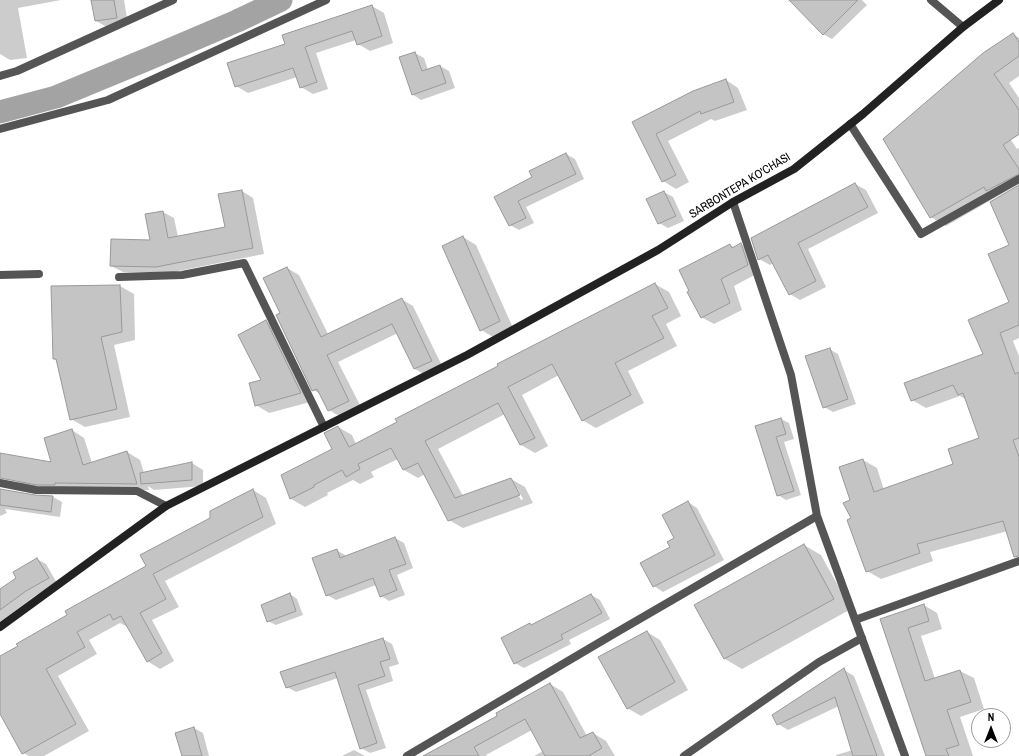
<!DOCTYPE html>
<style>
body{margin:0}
#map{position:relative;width:1019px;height:756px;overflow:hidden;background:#fff;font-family:"Archivo Narrow",sans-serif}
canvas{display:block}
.north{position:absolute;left:971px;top:708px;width:40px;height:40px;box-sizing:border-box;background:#fff;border:1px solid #999;border-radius:50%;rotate:0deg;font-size:11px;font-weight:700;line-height:16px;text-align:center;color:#000}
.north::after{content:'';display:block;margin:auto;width:14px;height:18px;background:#000;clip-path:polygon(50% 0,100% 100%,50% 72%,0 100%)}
</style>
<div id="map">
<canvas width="1019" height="756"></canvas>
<div class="north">N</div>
</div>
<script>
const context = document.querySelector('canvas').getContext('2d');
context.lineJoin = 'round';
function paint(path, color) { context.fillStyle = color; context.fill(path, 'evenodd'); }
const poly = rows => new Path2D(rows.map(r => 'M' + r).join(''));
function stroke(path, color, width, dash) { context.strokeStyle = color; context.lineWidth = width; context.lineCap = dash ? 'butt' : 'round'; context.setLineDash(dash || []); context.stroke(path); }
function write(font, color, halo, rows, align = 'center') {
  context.font = font + ' "Archivo Narrow",sans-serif'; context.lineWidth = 3.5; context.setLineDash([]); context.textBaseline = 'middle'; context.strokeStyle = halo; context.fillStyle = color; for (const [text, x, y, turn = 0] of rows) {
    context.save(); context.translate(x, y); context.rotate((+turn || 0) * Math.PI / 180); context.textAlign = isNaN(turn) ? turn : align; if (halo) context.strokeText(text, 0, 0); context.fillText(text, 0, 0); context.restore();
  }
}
const shadow = poly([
 [0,0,61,0,18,8,27,58,10,60,0,54],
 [92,0,124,0,128,24,107,27,96,21],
 [790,0,862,0,867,5,832,39,823,34],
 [372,6,384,13,393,43,370,51,358,44,356,40,316,53,328,89,313,94,301,87,297,77,248,93,236,86,286,45],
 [1013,34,1019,38,1019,76,1009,83,1019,98,1019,135,1011,140,1017,149,1019,148,1019,184,946,226,931,217,884,139],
 [415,53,424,58,428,70,440,66,449,71,455,88,421,100,412,94],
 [726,80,738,88,747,110,715,121,711,119,668,141,689,182,676,189,663,181,633,123],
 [566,154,575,159,584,179,526,207,534,223,519,230,510,225,495,197,533,177],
 [855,184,866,190,878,213,808,249,826,287,800,300,790,294,773,263,770,265,759,259],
 [242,191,253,198,264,254,168,273,123,272,111,266,151,241,163,212,174,218,178,237,226,228],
 [664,192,673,197,684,221,668,228,659,223],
 [1019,197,1019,338,1013,341,1019,356,1019,528,930,552,933,561,881,579,867,571,851,501,863,460,877,468,884,490,954,465,980,439,967,400,960,396,926,408,912,400,984,354,1010,303,1010,245],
 [463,237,476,245,513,328,495,338,481,330],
 [741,244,754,252,760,272,734,286,742,310,714,324,701,317,730,245,735,248],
 [287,268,299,275,328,334,401,299,413,306,443,368,427,376,415,369,398,333,338,362,361,407,341,417,329,410,321,394,313,390,281,313],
 [655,284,669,292,681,316,666,324,677,346,628,371,644,403,596,428,582,420,559,375,522,395,548,446,535,453,521,445,505,414,438,449,463,496,511,479,525,487,533,503,463,528,449,520,425,474,418,478,404,470,398,459,371,472,374,477,360,484,353,480,327,493,328,495,305,507,291,499,282,476,333,449,338,427,352,435,356,444],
 [515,488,517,488,523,499,521,500],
 [120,286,134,294,135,340,114,345,130,417,85,427,71,419,58,361,54,359,52,287],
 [266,321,279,329,314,401,269,413,256,405,262,381],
 [829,349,838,354,856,404,833,412,824,407],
 [781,419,789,423,794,439,784,442,801,495,786,500,778,495,756,427],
 [72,430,84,438,92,463,127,452,140,460,144,473,192,463,203,470,203,486,154,490,148,486,149,490,67,489,26,487,15,480,0,477,0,454,52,463],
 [0,490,35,496,53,497,62,502,60,517,5,509,7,513,0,516],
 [253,490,266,498,276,524,165,581,179,607,152,620,174,661,160,669,147,661,128,627,120,623,89,640,97,654,58,676,89,731,44,756,29,756,23,753,0,712,0,657,147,566,211,519],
 [688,502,697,508,724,560,663,592,654,586,675,538],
 [395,538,404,543,413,568,397,575,405,595,389,601,381,596,376,585,336,600,327,595,336,550,345,555,346,557],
 [804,545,821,555,851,609,742,669,725,659,695,605],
 [37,559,46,564,57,583,35,596,0,622,0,591,17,578],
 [290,594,297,599,303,615,276,625,268,621],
 [591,595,600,600,610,619,569,640,571,644,524,668,515,663,530,624,532,626],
 [924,605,937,613,942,629,921,636,935,679,960,671,974,678,984,709,960,717,973,756,927,756,881,619],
 [647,632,660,640,688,690,641,716,627,708],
 [383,639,392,644,399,664,389,667,393,681,366,690,386,748,370,753,361,748,338,678,296,692,287,687,282,672],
 [844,670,854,676,885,756,836,756,836,755,853,750,839,706,788,730,778,724],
 [550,684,563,692,587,736,593,733,606,741,615,756,534,756,543,751,532,730,486,755,487,756,426,756,498,716],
 [194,728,203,733,209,756,183,756],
 [354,750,365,756,342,756]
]);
const canal = poly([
 [0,112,56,97,148,59,237,21,281,0]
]);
const building = poly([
 [91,0,114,0,117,18,95,21,91,0],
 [789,0,858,0,823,35,789,0],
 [372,5,382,36,357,45,352,31,305,47,317,82,300,88,293,68,235,87,227,63,285,44,282,35,372,5],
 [1013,33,1019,42,1019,56,994,74,1019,110,1019,134,1003,145,1019,169,1019,174,986,191,984,187,930,218,883,139,983,53,1013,33],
 [415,52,422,71,440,65,446,83,412,95,399,57,415,52],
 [726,79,734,102,701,114,700,111,656,134,676,175,662,182,632,122,693,91,726,79],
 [566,153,576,174,518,201,526,218,509,226,494,197,532,177,529,171,566,153],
 [855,183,868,207,798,243,816,281,789,295,768,255,758,260,751,238,855,183],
 [1019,185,1019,325,1000,333,1015,374,1019,372,1019,438,1013,440,1019,457,1019,556,1014,557,1003,521,917,544,920,553,866,572,847,520,851,518,843,503,850,500,839,467,863,459,874,492,953,464,948,449,979,438,963,393,958,395,953,385,911,401,904,383,983,354,968,320,1009,302,988,254,1009,245,990,202,1019,185],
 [242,190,253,248,156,267,110,266,111,239,150,240,145,214,163,211,168,238,225,227,218,194,242,190],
 [664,191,676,216,658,224,646,199,664,191],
 [463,236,500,321,480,331,442,246,463,236],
 [741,243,748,265,721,279,730,303,701,318,687,292,689,291,679,270,730,244,732,248,741,243],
 [287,267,321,337,402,298,432,361,414,369,392,324,327,355,349,401,328,411,317,389,312,391,276,315,280,313,263,278,287,267],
 [655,283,668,308,652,316,664,338,615,363,631,395,582,421,552,364,508,387,535,438,520,445,498,403,425,441,455,498,511,478,520,495,448,521,418,463,403,470,391,448,358,464,360,469,346,477,342,470,314,485,314,487,290,499,281,475,332,449,324,433,338,426,349,447,397,422,395,419,498,366,497,364,655,283],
 [120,285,122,332,101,337,117,409,70,420,56,359,53,359,51,286,120,285],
 [266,320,301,393,255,406,249,383,261,380,238,335,266,320],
 [830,348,848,399,823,408,805,356,830,348],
 [781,418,786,434,776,437,794,491,777,496,755,426,781,418],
 [72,429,83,465,127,451,137,484,55,483,55,485,37,485,0,478,0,453,51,462,44,438,72,429],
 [192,462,192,480,141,484,140,473,192,462],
 [0,489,35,495,53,496,51,512,0,505,0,489],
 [253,489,263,517,153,574,166,599,140,613,162,653,147,662,121,616,113,620,110,614,77,632,85,647,46,669,76,724,22,754,0,714,0,656,18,646,16,644,67,615,65,611,146,566,140,555,210,518,210,511,253,489],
 [688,501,715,555,653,587,640,563,670,547,667,542,674,538,662,515,688,501],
 [395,537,406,564,389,570,397,590,380,597,373,578,326,596,312,558,337,549,340,558,395,537],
 [804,544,834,599,724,659,694,605,804,544],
 [37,558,49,578,26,591,0,610,0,589,16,578,13,572,37,558],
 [290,593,296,611,267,622,261,605,290,593],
 [591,594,602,613,561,635,563,639,514,664,501,638,530,623,531,625,591,594],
 [924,604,929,621,908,628,925,681,960,670,971,702,947,710,959,745,946,749,949,756,926,756,880,619,924,604],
 [647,631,675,682,627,709,598,657,647,631],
 [383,638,390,659,380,662,385,676,358,685,377,743,360,749,335,672,286,688,280,672,383,638],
 [844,668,872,742,877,756,853,756,835,697,777,725,772,715,844,668],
 [550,683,580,738,593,732,602,748,590,755,590,756,545,756,525,719,474,747,479,756,423,756,497,716,496,713,550,683],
 [194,727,202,756,182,756,175,733,194,727]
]);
const lane = poly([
 [850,124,921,234,1019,179],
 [0,275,39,274],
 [119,277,182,275,244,263,324,427],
 [684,756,819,662,862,638]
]);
const street = poly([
 [931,0,963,27],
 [0,76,17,71,173,0],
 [0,129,108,100,326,0],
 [733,202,791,375,817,516,905,756],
 [0,483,36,490,137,491,166,506],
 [855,620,1019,561],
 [407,756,612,635,817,516]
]);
const secondary = poly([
 [0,627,166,506,467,355,658,250,733,202,794,169,863,114,963,27,999,0]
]);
const streetNames = [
 ["SARBONTEPA KO'CHASI",740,186,-31]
];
paint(shadow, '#0003');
stroke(canal, '#a3a3a3', 23);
paint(building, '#c4c4c4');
stroke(building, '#999', 1);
stroke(lane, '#555', 8);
stroke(street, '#555', 8);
stroke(secondary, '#222', 8);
write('12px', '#000', '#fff', streetNames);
</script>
